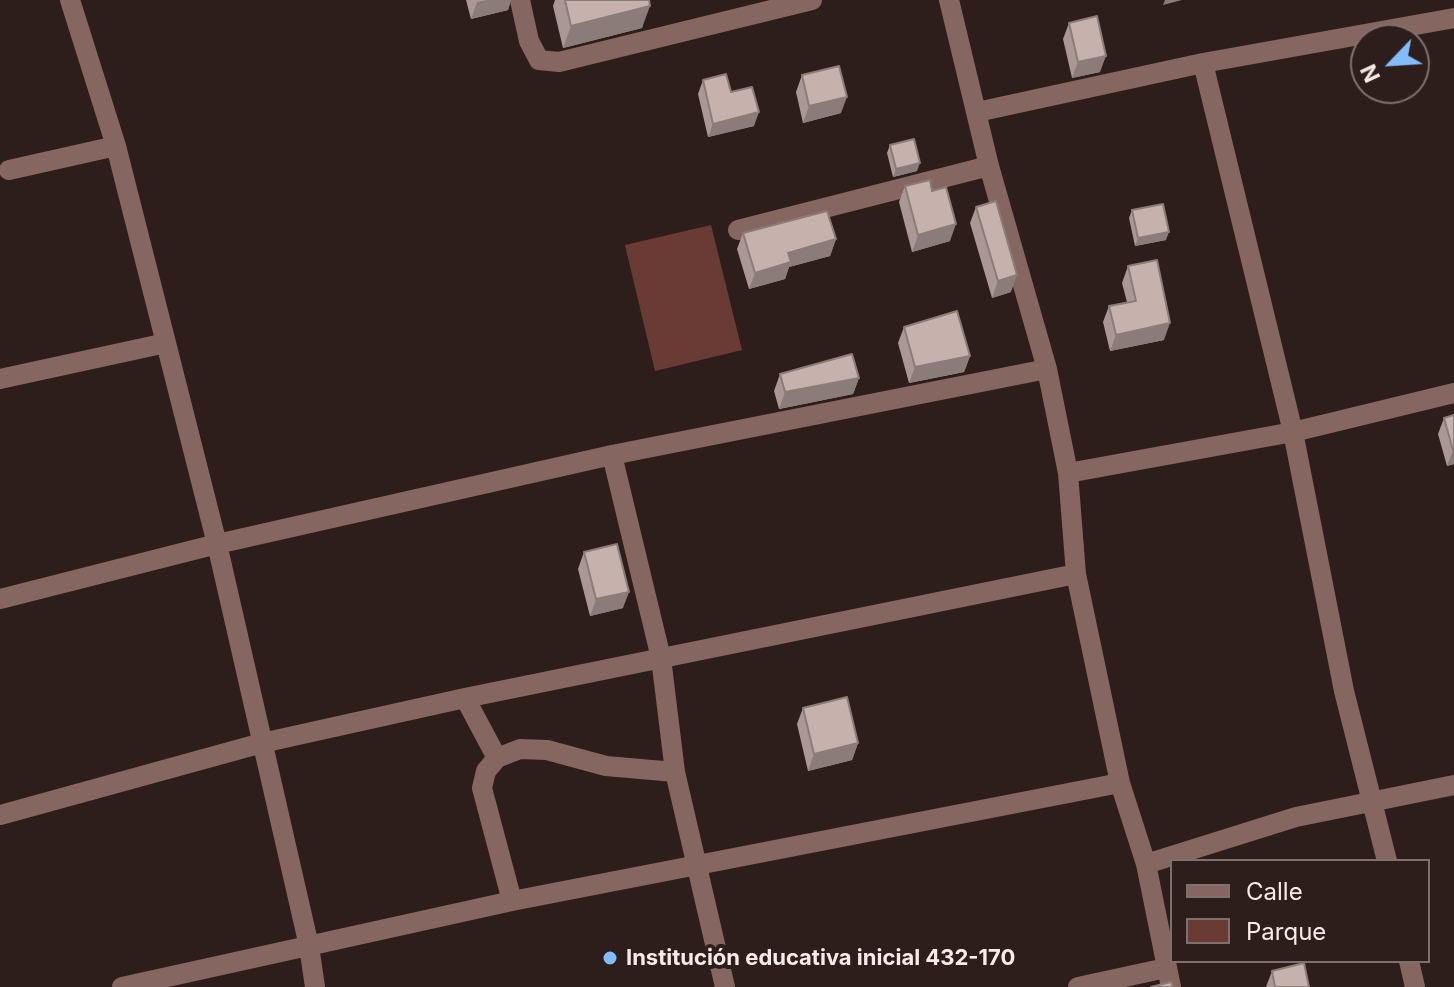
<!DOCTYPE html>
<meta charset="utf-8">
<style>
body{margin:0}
#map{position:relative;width:1454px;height:987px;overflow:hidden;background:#2e1e1b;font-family:Inter,sans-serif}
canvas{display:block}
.legend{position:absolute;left:1170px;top:859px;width:260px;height:104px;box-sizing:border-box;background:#2e1e1b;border:2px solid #7e706d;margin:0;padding:10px 14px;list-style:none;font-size:24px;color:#f7ebe9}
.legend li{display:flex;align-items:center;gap:16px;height:40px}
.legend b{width:40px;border:2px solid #7e706d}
.north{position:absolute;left:1350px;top:24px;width:80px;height:80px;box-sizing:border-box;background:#2e1e1b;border:2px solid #7e706d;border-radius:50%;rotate:245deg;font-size:22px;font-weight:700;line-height:32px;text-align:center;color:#f7ebe9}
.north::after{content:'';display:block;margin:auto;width:28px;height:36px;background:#82bcfa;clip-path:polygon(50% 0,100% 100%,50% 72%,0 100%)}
</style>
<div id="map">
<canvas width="1454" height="987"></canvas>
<ul class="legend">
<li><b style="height:10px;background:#866661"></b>Calle</li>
<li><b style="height:22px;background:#6a3b35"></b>Parque</li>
</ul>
<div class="north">N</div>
</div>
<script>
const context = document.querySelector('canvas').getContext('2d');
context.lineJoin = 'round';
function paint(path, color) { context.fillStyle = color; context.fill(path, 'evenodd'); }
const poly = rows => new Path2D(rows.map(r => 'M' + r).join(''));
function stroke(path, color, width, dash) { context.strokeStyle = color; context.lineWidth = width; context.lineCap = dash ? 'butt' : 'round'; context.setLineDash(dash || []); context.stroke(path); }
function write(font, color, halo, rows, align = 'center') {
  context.font = font + ' Inter,sans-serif'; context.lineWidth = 8; context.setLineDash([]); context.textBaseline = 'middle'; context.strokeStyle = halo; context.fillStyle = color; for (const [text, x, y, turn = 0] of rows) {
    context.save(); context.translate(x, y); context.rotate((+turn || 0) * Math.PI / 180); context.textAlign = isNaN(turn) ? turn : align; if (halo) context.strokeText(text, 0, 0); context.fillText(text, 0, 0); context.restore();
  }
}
const green = poly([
 [711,225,742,350,655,371,625,245]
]);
const minor = poly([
 [70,0,116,146,217,544,309,946,315,987],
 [520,0,529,41,539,60,559,62,812,0],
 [949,0,989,166,1047,369,1068,473,1076,574,1120,783,1146,864,1171,987],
 [1203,63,1293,432,1344,691,1387,861],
 [977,112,1203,63,1454,18],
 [9,170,116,146],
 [738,230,989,166],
 [0,379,166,343],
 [612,455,661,658,675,772,725,987],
 [1068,473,1293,432,1454,393],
 [0,599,217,544,612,455,1047,369],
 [465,698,497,758],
 [0,815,262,743,465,698,1076,574],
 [1146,864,1296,817,1454,785],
 [512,901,482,788,486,771,497,758,520,749,547,750,606,766,675,772],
 [1409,961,1415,987],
 [122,987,512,901,1120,783],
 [1078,987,1166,968]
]);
const wall = poly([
 [466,0,511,0,508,10,471,19],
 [555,0,649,0,642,28,563,48,553,6],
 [1069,23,1100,72,1072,78,1063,39],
 [802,75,841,113,803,123,796,92],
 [703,80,731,92,754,126,708,137,698,94],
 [890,145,917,171,893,177,887,153],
 [905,186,932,191,950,241,912,252,899,202],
 [976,207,1011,292,992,298,970,223],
 [1132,210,1166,240,1135,246,1129,218],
 [743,233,836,239,830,256,789,267,785,279,749,289,737,249],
 [1128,266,1164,340,1110,351,1103,322,1109,306,1127,302,1122,283],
 [904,327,970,356,964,372,909,383,898,343],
 [780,374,859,378,853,394,779,409,774,391],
 [1454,415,1454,464,1447,466,1438,434,1444,418],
 [584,552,623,608,590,616,578,569],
 [803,708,858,743,852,760,808,771,797,724],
 [1272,971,1309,987,1266,987]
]);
const shadedWall = poly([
 [486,0,511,0,508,10,471,19,477,2],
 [1165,0,1182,0,1163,5],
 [650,6,642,28,563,48,571,26],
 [1106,56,1100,72,1072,78,1078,62],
 [847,97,841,113,803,123,809,106],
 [759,112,754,126,708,137,713,124],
 [920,163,917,171,893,177,896,169],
 [956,224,950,241,912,252,918,235],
 [1169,232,1166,240,1135,246,1138,238],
 [836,239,830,256,789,267,785,279,749,289,755,273,788,253],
 [1017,275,1011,292,992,298,998,281],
 [1170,323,1164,340,1110,351,1116,335],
 [970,356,964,372,909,383,915,367],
 [859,378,853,394,779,409,785,392],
 [1454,449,1454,464,1447,466,1453,450],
 [629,592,623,608,590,616,596,599],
 [858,743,852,760,808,771,814,754]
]);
const building = poly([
 [565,0,649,0,650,6,571,26,565,0],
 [1097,16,1106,56,1078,62,1069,23,1097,16],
 [839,66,847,97,809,106,802,75,839,66],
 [726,74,731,92,752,87,759,112,713,124,703,80,726,74],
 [914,139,920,163,896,169,890,145,914,139],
 [930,180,932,191,946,187,956,224,918,235,905,186,930,180],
 [996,201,1017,275,998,281,976,207,996,201],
 [1163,204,1169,232,1138,238,1132,210,1163,204],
 [827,211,836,239,788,253,791,262,755,273,743,233,827,211],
 [1157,260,1170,323,1116,335,1109,306,1136,301,1128,266,1157,260],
 [957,311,970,356,915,367,904,327,957,311],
 [852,354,859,378,785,392,780,374,852,354],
 [1454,415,1454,449,1453,450,1444,418,1454,415],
 [617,544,629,592,596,599,584,552,617,544],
 [847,697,858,743,814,754,803,708,847,697],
 [1304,963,1309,987,1275,987,1272,971,1304,963],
 [1171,982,1173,987,1151,987,1171,982]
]);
const markers = [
 [610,958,8,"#82bcfa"]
];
const poiNames = [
 ["Institución educativa inicial 432-170",626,958]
];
paint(green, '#6a3b35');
stroke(minor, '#866661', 20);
paint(wall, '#ab9895');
paint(shadedWall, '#8b7c79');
paint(building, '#c7b1ad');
stroke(building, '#8b7c79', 2);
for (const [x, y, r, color] of markers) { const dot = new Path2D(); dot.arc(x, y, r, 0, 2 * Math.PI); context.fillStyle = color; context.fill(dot); stroke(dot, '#2e1e1b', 3); }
write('bold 22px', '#f7ebe9', '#2e1e1b', poiNames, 'left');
</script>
